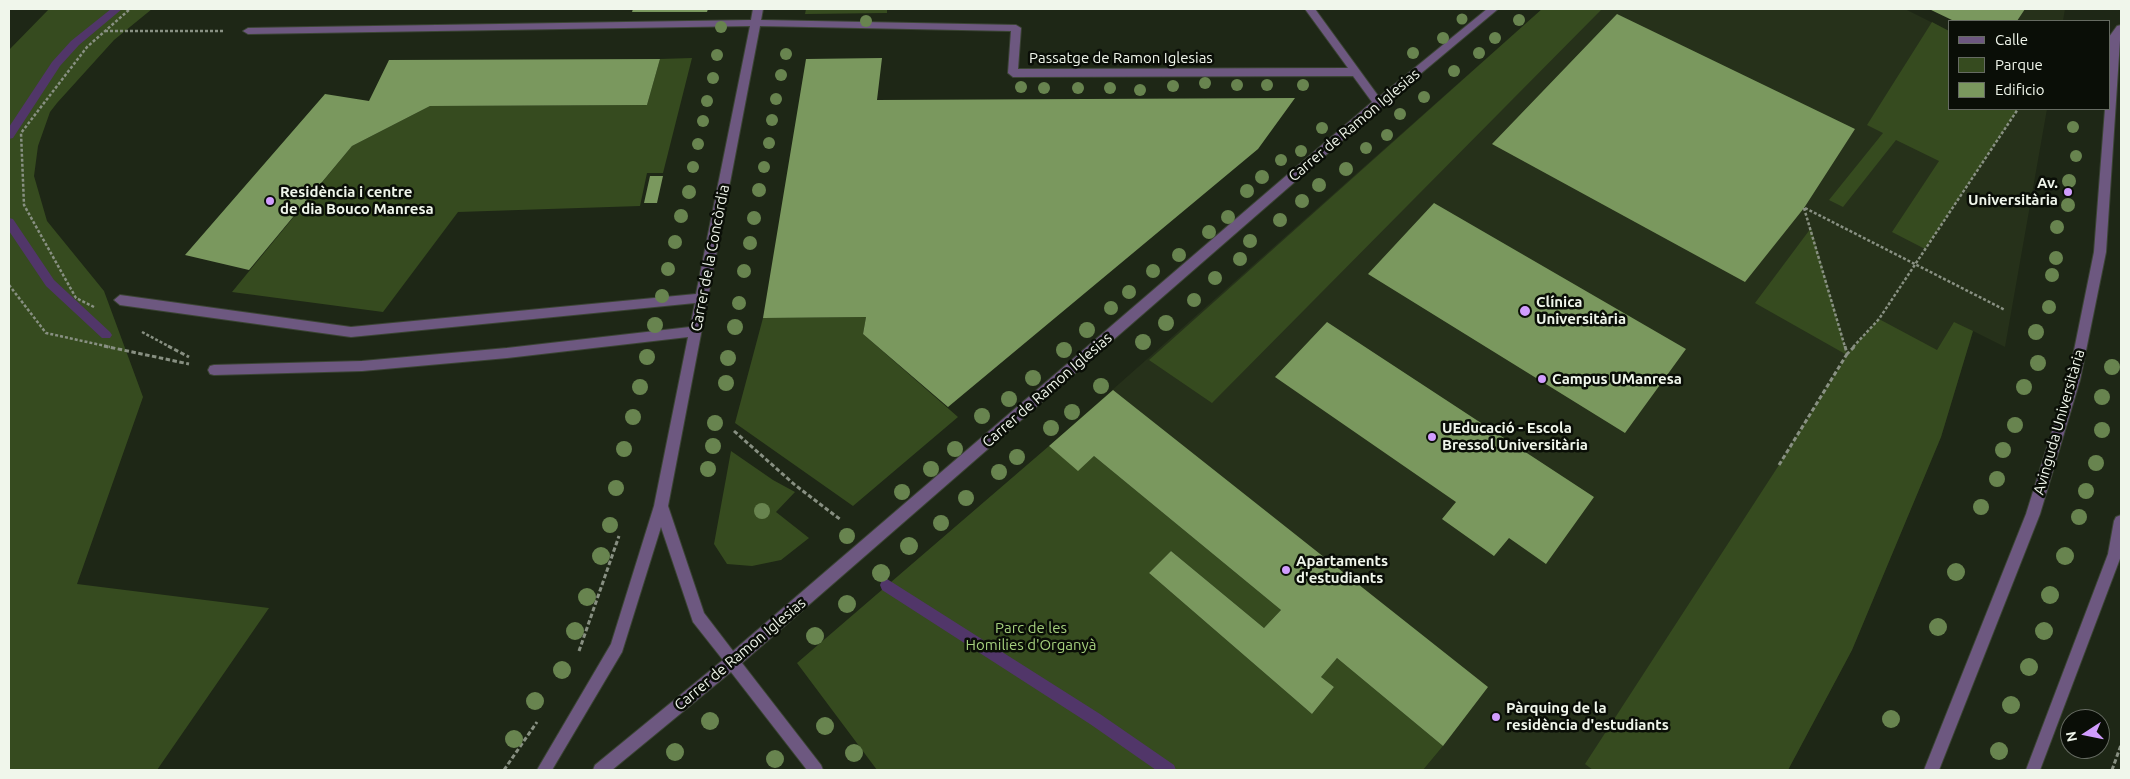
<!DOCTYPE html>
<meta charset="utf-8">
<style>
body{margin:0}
#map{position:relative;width:2130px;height:779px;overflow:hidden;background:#1e2716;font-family:Ubuntu,sans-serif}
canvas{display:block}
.frame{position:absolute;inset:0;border:10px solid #f0f6eb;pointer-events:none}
.legend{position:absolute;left:1948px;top:20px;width:162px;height:90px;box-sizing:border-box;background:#0a0e07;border:1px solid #666b62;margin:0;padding:6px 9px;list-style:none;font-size:15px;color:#f0f6eb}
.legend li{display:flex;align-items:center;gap:10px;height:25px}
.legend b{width:25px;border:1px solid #666b62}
.north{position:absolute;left:2060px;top:709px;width:50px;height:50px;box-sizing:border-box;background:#0a0e07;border:1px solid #666b62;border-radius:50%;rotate:259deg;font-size:14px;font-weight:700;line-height:20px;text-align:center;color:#f0f6eb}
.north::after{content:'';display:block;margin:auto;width:18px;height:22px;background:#d19dfe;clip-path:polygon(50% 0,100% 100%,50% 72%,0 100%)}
</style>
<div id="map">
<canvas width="2130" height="779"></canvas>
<div class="frame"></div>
<ul class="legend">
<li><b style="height:6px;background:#6d5880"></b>Calle</li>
<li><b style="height:14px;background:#364b1f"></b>Parque</li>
<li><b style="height:14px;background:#7a985e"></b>Edificio</li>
</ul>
<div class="north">N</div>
</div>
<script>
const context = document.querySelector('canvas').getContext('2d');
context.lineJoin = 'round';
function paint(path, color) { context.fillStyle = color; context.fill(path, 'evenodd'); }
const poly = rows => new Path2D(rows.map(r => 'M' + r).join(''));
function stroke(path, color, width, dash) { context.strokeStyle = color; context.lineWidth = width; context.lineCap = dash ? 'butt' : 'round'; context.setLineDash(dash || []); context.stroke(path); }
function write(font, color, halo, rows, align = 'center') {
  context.font = font + ' Ubuntu,sans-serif'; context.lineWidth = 5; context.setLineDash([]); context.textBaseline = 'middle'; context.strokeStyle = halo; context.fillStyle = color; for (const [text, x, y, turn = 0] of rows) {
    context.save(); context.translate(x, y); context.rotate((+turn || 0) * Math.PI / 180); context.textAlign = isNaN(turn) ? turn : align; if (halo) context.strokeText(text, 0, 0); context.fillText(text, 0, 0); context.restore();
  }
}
const built = poly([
 [1542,9,1905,9,1949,31,1949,109,2047,109,2005,347,1973,331,1941,437,1852,650,1788,770,1423,770,1443,746,1337,658,1334,687,1312,714,1149,573,1171,551,1264,628,1281,610,1095,456,1078,471,1049,446],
 [2025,9,2065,9,2063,21,2017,21]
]);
const green = poly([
 [49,9,152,9,114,40,57,103,50,112,38,146,34,176,47,221,104,291,143,397,77,584,269,608,157,770,9,770,9,50],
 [806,9,887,9,887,13,805,14],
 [1542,9,1602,9,1212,403,1149,360],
 [1932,22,1949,31,1949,109,2018,109,1925,249,1892,232,1939,161,1896,140,1843,207,1829,200,1883,133,1867,125],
 [692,58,663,173,647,173,640,206,458,212,383,312,232,292,352,146,430,106,647,105,660,59],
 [1811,228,1847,354,1879,319,1937,350,1954,322,1973,331,1941,437,1852,650,1788,770,1593,770,1585,764,1779,465,1847,355,1755,303],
 [866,317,863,334,958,417,853,506,735,423,763,318],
 [1049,446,1078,470,1094,456,1281,610,1264,628,1171,551,1149,573,1312,714,1334,687,1321,677,1337,658,1443,746,1423,770,877,770,797,663],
 [731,451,773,480,795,492,776,512,809,538,781,560,752,566,727,564,714,544]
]);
const stream = poly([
 [111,9,122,9,79,45,60,66,13,138,9,139,9,127,52,62,71,41,111,9],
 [9,218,13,219,54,280,110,332,112,335,110,338,102,338,46,286,9,231,9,218],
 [887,579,1100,714,1174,765,1176,770,1156,770,1090,724,882,590,880,585,882,580,887,579]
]);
const building = poly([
 [633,9,708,9,707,12,632,12],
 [1929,9,2025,9,2017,21,1954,21],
 [1617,14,1855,129,1804,208,1745,282,1492,144],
 [882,58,877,100,1295,98,1258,149,948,407,863,334,866,317,763,318,806,59],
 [660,59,647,105,430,106,352,146,249,270,185,255,325,94,369,101,389,60],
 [650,176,663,176,657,203,644,203],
 [1434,203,1686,349,1625,433,1368,274],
 [1327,322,1594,497,1546,564,1509,538,1494,556,1442,519,1456,502,1275,377],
 [1113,390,1488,687,1443,746,1337,658,1321,677,1334,687,1312,714,1149,573,1171,551,1264,628,1281,610,1094,456,1078,471,1049,446]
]);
const pathFar1 = poly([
 [105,31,223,31],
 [1804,208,1845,347],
 [1805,208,2005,310],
 [9,285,46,333,110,347],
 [94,307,76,298,24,205,21,133,87,47,130,9],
 [142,332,170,347],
 [1853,347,1879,319,2018,109]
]);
const path = poly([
 [104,346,189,364],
 [168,346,189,357],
 [1845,346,1847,354,1855,346],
 [734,431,795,485,841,520],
 [1779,465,1847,354],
 [579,651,619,536],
 [504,770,537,722],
 [2112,770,2121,745]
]);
const minor = poly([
 [753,9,763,9,761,20,1016,25,1021,28,1018,69,1348,68,1305,9,1315,9,1379,97,1487,9,1498,9,1382,106,742,663,821,765,823,770,807,770,731,672,612,770,593,770,595,765,723,660,693,622,661,527,622,652,552,770,537,770,611,644,654,506,688,337,507,358,362,371,214,375,210,374,208,370,210,366,214,365,362,361,507,348,690,327,695,303,351,337,120,305,114,300,120,295,351,327,696,294,750,26,248,34,243,31,248,28,751,20,753,9],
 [760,26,1011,31,1008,73,1013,77,1353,76,1372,102,733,651,704,613,668,506,760,26],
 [2121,25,2106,252,2080,380,2040,514,1939,770,1924,770,2026,514,2068,380,2094,252,2105,109,2109,109,2109,37,2117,26,2121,25],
 [2121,515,2121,556,2040,770,2026,770,2108,554,2114,521,2116,517,2121,515]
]);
const trees = [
 [1462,19,5.5],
 [1519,20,6],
 [866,21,6],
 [721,27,6],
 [1443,38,6],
 [1495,38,6],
 [1413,53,6],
 [1479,53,6],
 [786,54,6],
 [717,55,6],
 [1454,71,6],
 [781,75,6],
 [713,78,6],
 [1205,83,6],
 [1237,85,6],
 [1267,85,6],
 [1303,85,6],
 [1173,86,6],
 [1021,87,6],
 [1044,88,6],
 [1078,88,6],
 [1110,88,6],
 [1140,90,6],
 [1424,97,6],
 [776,99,6],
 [707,101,6],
 [1400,114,6],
 [772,120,6],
 [703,121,6],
 [2073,127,6],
 [1322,128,6],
 [1387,135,6],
 [769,143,6],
 [698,144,6],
 [1366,148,6],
 [1301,151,6],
 [2076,156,6],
 [1281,160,6],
 [693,167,6],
 [764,167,6],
 [1346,169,7],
 [1262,177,7],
 [2069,181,7],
 [1319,185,7],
 [759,190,7],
 [1247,191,7],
 [689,192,7],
 [1302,201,7],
 [2068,205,7],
 [681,216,7],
 [1228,217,7],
 [754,218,7],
 [1280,220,7],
 [2057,227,7],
 [1209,232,7],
 [1250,241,7],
 [675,242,7],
 [750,243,7],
 [1179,255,7],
 [2056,258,7],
 [1240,259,7],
 [668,269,7],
 [744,271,7],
 [1153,271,7],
 [2052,275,7],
 [1215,278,7],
 [1129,292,7],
 [662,296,7],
 [1194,300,7],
 [739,303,7],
 [2049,307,7],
 [1111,308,7],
 [1166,323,8],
 [655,325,8],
 [735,327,8],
 [1087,330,8],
 [2036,332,8],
 [1143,342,8],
 [1064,350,8],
 [647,357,8],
 [728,358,8],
 [2038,363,8],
 [2112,367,8],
 [1033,378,8],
 [726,383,8],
 [1101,386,8],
 [640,387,8],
 [2024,387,8],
 [2102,397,8],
 [1009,399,8],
 [1072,412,8],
 [982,416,8],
 [633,417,8],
 [715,423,8],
 [2015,425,8],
 [1051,428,8],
 [2102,430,8],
 [713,446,8],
 [624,449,8],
 [955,449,8],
 [2003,450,8],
 [1017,457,8],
 [2096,463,8],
 [708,469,8],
 [931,469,8],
 [999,472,8],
 [1997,479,8],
 [616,488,8],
 [2086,491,8],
 [902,492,8],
 [966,498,8],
 [1981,507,8],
 [762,511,8],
 [2079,517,8],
 [941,523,8],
 [610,525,8],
 [847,536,8],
 [909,546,9],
 [601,556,9],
 [2065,556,9],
 [1956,572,9],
 [881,573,9],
 [2050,595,9],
 [587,597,9],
 [847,604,9],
 [1938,627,9],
 [575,631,9],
 [2044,631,9],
 [815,636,9],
 [2029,667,9],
 [562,670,9],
 [535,701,9],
 [2011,705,9],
 [1891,719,9],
 [710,721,9],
 [825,726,9],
 [514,739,9],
 [1999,751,9],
 [675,752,9],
 [854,753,9],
 [775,759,9]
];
const markers = [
 [2068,192,5,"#d19dfe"],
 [270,201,5,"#d19dfe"],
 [1525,311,6,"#d19dfe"],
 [1542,379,5,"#d19dfe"],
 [1432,437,5,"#d19dfe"],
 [1286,570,5,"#d19dfe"],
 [1496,717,5,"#d19dfe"]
];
const streetNames = [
 ["Passatge de Ramon Iglesias",1121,58],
 ["Carrer de Ramon Iglesias",1354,125,-40],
 ["Carrer de la Concòrdia",710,258,-79],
 ["Carrer de Ramon Iglesias",1047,390,-41],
 ["Avinguda Universitària",2059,422,-74],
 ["Carrer de Ramon Iglesias",740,654,-40]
];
const poiNames = [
 ["Av.",2058,183,"right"],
 ["Universitària",2058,200,"right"],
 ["Residència i centre",280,192],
 ["de dia Bouco Manresa",280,209],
 ["Clínica",1536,302],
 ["Universitària",1536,319],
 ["Campus UManresa",1552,379],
 ["UEducació - Escola",1442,428],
 ["Bressol Universitària",1442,445],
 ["Apartaments",1296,561],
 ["d'estudiants",1296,578],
 ["Pàrquing de la",1506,708],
 ["residència d'estudiants",1506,725]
];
const parkNames = [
 ["Parc de les",1031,628],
 ["Homilies d'Organyà",1031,645]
];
paint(built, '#26311a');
paint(green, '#364b1f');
paint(stream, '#513669');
paint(building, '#7a985e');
stroke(minor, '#3b4434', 2);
stroke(pathFar1, '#889082', 2.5, [3, 2]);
stroke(path, '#889082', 3, [4.5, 2.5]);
paint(minor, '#6d5880');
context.fillStyle = '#68844f';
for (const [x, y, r] of trees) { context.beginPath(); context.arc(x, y, r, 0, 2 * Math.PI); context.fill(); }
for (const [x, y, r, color] of markers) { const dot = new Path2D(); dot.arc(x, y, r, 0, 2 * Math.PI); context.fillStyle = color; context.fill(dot); stroke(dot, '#0a0e07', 2); }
write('15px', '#f0f6eb', '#0a0e07', streetNames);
write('bold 15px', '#f0f6eb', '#0a0e07', poiNames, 'left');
write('15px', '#a5d07d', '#0a0e07', parkNames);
</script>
